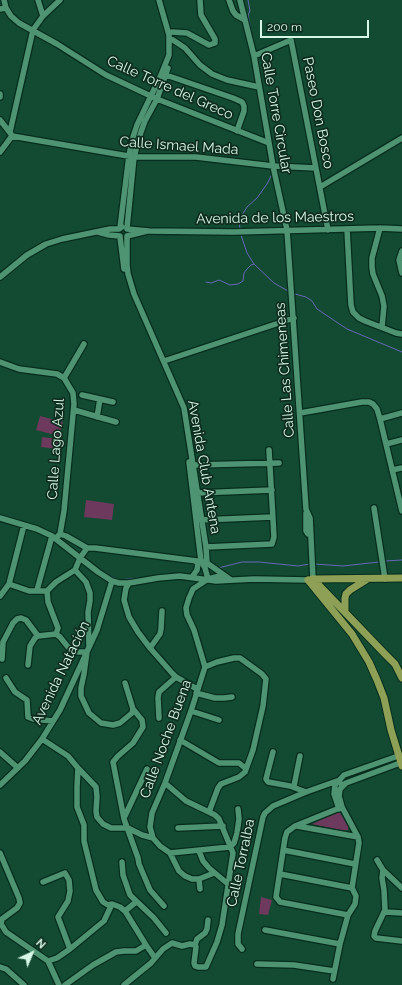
<!DOCTYPE html>
<meta charset="utf-8">
<style>
body{margin:0}
#map{position:relative;width:402px;height:985px;overflow:hidden;background:#124a32;font-family:Raleway,sans-serif}
canvas{display:block}
.north{position:absolute;left:12px;top:933px;width:40px;height:40px;-webkit-text-stroke:3px #0f2c1e;paint-order:stroke;rotate:44deg;font-size:11px;font-weight:700;line-height:16px;text-align:center;color:#d6f8e5}
.north::after{content:'';display:block;margin:auto;width:14px;height:18px;background:#d6f8e5;clip-path:polygon(50% 0,100% 100%,50% 72%,0 100%)}
.scale{position:absolute;left:260px;top:20px;width:109px;height:18px;box-sizing:border-box;border:2px solid #d6f8e5;border-top:0;padding-left:5px;font-size:12px;line-height:14px;white-space:nowrap;color:#d6f8e5;-webkit-text-stroke:3px #0f2c1e;paint-order:stroke}
</style>
<div id="map">
<canvas width="402" height="985"></canvas>
<div class="north">N</div>
<div class="scale">200 m</div>
</div>
<script>
const context = document.querySelector('canvas').getContext('2d');
context.lineJoin = 'round';
function paint(path, color) { context.fillStyle = color; context.fill(path, 'evenodd'); }
const poly = rows => new Path2D(rows.map(r => 'M' + r).join(''));
function stroke(path, color, width, dash) { context.strokeStyle = color; context.lineWidth = width; context.lineCap = dash ? 'butt' : 'round'; context.setLineDash(dash || []); context.stroke(path); }
function write(font, color, halo, rows, align = 'center') {
  context.font = font + ' Raleway,sans-serif'; context.lineWidth = 3.5; context.setLineDash([]); context.textBaseline = 'middle'; context.strokeStyle = halo; context.fillStyle = color; for (const [text, x, y, turn = 0] of rows) {
    context.save(); context.translate(x, y); context.rotate((+turn || 0) * Math.PI / 180); context.textAlign = isNaN(turn) ? turn : align; if (halo) context.strokeText(text, 0, 0); context.fillText(text, 0, 0); context.restore();
  }
}
const green = poly([
 [40,416,63,422,59,436,36,430],
 [42,437,58,439,57,449,41,447],
 [86,500,114,504,112,520,84,517],
 [339,811,348,826,348,830,341,830,312,824],
 [261,897,272,900,268,915,259,914]
]);
const stream = poly([
 [248,0,250,11,248,15,253,41],
 [240,229,239,220,247,207,257,198,267,184,272,174],
 [241,235,247,253,254,264],
 [206,282,211,283,219,280,230,285,238,284,243,281,244,273,247,269,251,265,254,264,274,283,288,291],
 [295,294,306,297,312,301,317,309,347,329,402,352],
 [47,531,55,535],
 [385,561,402,560],
 [315,564,343,566,379,562],
 [218,568,242,562,259,562,298,566,310,564],
 [110,576,116,579],
 [119,580,150,577],
 [90,652,98,633]
]);
const minor = poly([
 [4,0,6,8,11,16,19,23,57,44,106,75,157,99,269,143],
 [38,0,43,16],
 [229,0,233,11,236,15,245,20],
 [240,0,254,56,273,166,287,230,306,509,310,518,313,579],
 [0,9,6,8],
 [172,32,187,33,209,45,215,43,215,39,201,15,200,0],
 [173,40,185,48,200,65,212,74,227,80,259,87],
 [254,56,291,40,328,230],
 [166,75,233,98,242,102,244,106,244,111,237,131],
 [0,94,0,97],
 [0,120,11,134],
 [10,132,33,30,43,16,60,0],
 [0,152,12,136,134,157,196,157,273,166,316,168],
 [320,187,402,138],
 [120,228,129,155,133,137,137,125,161,75,169,55,169,35,159,0],
 [127,228,134,157,141,132,145,121,157,99,168,68],
 [380,228,372,258,372,267,373,274,382,296,384,306,382,327],
 [127,229,149,231,234,232,380,228,402,229],
 [347,229,351,305,353,312,359,318,365,321,396,333,402,334],
 [98,232,109,235,120,236],
 [127,236,127,265,128,274,134,294,184,408,206,547,207,563,231,580],
 [127,236,147,231],
 [120,237,124,269],
 [402,251,399,260,402,273],
 [0,277,27,255,46,244,62,239,110,229,119,229,122,227],
 [164,361,294,318],
 [0,362,19,369,57,374,64,378,73,393,74,404,64,511,60,534,56,538],
 [64,378,84,344],
 [82,395,113,402],
 [74,410,116,422],
 [300,413,362,402,369,402,373,404,377,409,380,419,402,511],
 [97,417,100,399],
 [380,419,402,413],
 [386,444,402,440],
 [189,462,201,561,205,568,208,579],
 [194,465,279,463],
 [392,470,402,468],
 [197,493,272,490],
 [374,508,385,579],
 [306,513,306,531,308,534,311,535],
 [0,518,37,529,52,536,98,572,112,581,119,583,129,583,158,578,180,576,216,581,254,579,308,580],
 [201,520,273,517],
 [60,534,66,536,87,548,95,548,205,562],
 [206,547,272,544,274,537,269,450],
 [75,570,86,582,90,593,90,601,88,612,89,646],
 [192,577,197,570,198,563,195,561],
 [129,583,126,588,124,600,129,617,138,632,150,648,172,673,176,677,197,689],
 [9,584,29,591,47,591,56,582,75,570,80,558,87,548],
 [37,590,52,536],
 [47,591,48,602,58,628,56,634],
 [0,596,9,584,24,525],
 [38,636,56,634,60,637,68,647,75,652,87,652,84,674,81,688,81,696,89,713,101,723,113,725,120,723,132,713,133,709,125,683],
 [150,648,160,634,161,629,162,611],
 [2,659,3,642,13,623,17,619,21,618,26,620,38,636],
 [28,665,30,646,35,638,38,636],
 [205,667,217,662,234,658,240,658,262,674,266,679,263,706,253,750,245,772,239,777,221,784,218,788,209,812],
 [6,678,15,692,27,700,28,717,33,719,53,721],
 [196,693,215,698,224,698,232,697],
 [133,709,142,720,143,727,133,743,118,756,113,762,124,819,138,858,139,864,150,890,164,906],
 [191,711,219,720],
 [159,718,158,698,159,692,176,677],
 [42,739,68,756,78,768,77,787,77,807,84,825,84,841,96,890,103,902,108,905,112,904,120,907,125,911,146,945,155,958],
 [180,740,219,763,239,763,245,768],
 [0,752,18,768],
 [273,752,266,779,268,782,290,786,306,792],
 [78,768,96,787,97,797,96,811,97,817,103,824,111,828,128,828,142,835,153,838],
 [165,783,186,801,215,815,219,819,233,853,222,925,217,942,206,967,198,967,195,966,194,963,196,947,195,945,197,939,205,933,207,929,208,920],
 [0,785,25,761,42,739,60,710,97,630,112,581],
 [294,786,300,756],
 [342,807,295,826,287,832,285,838,276,897,280,902,348,915],
 [339,809,334,794,335,785,344,775,398,756],
 [124,818,147,769],
 [297,826,358,837],
 [178,828,223,826],
 [283,850,355,864],
 [199,851,203,861,209,868,228,884],
 [0,853,19,898,20,903,17,908,2,919,1,924,6,932,48,961,57,958,70,949,104,921,112,904],
 [170,853,230,847,234,843,237,833,239,819,238,809],
 [377,860,383,870,402,888],
 [122,862,123,875,130,895,154,918,166,933],
 [383,870,382,878,384,890,385,910,375,931,374,936,376,938,402,941],
 [214,873,199,879,192,879,185,876,179,871,170,853,160,846,153,838,150,827,152,813,165,783,191,711,205,667,194,630,187,615,186,608,189,598,193,589,208,579,224,575],
 [280,874,352,888],
 [199,879,200,889],
 [43,882,65,873,69,880,70,891,68,901,58,917,70,949],
 [125,911,136,902],
 [385,912,402,913],
 [265,930,340,944],
 [242,949,238,944,238,934,263,817,265,813,273,806,306,792,337,781,343,785],
 [48,961,59,985],
 [257,964,294,965,334,971],
 [0,967,6,969,24,985],
 [333,979,340,944,348,915,355,904,356,896,352,888,359,843,358,837,342,807,339,796,340,789,346,783,400,763],
 [65,985,93,965,116,952,124,951,136,951,146,945],
 [124,985,151,963,163,949,172,943,182,946,190,944,195,945]
]);
const major = poly([
 [312,579,402,578],
 [313,579,385,654,395,664,402,678],
 [308,580,352,634,369,662,377,680,384,698,391,730,402,766],
 [345,611,345,598,346,594,350,590,366,580]
]);
const streetNames = [
 ["Calle Torre del Greco",170,88,24],
 ["Calle Torre Circular",276,113,80],
 ["Paseo Don Bosco",318,113,79],
 ["Calle Ismael Mada",179,146,4],
 ["Avenida de los Maestros",275,218,-1],
 ["Calle Las Chimeneas",285,370,-94],
 ["Calle Lago Azul",56,449,-86],
 ["Avenida Club Antena",204,467,80],
 ["Avenida Natación",61,673,-64],
 ["Calle Noche Buena",166,739,-70],
 ["Calle Torralba",241,863,-78]
];
paint(green, '#6d395c');
stroke(stream, '#6768b8', 1);
stroke(minor, '#062d1d', 8);
stroke(major, '#062d1d', 9);
stroke(minor, '#4f9472', 5.5);
stroke(major, '#8ea055', 7);
write('14px', '#d6f8e5', '#0f2c1e', streetNames);
</script>
